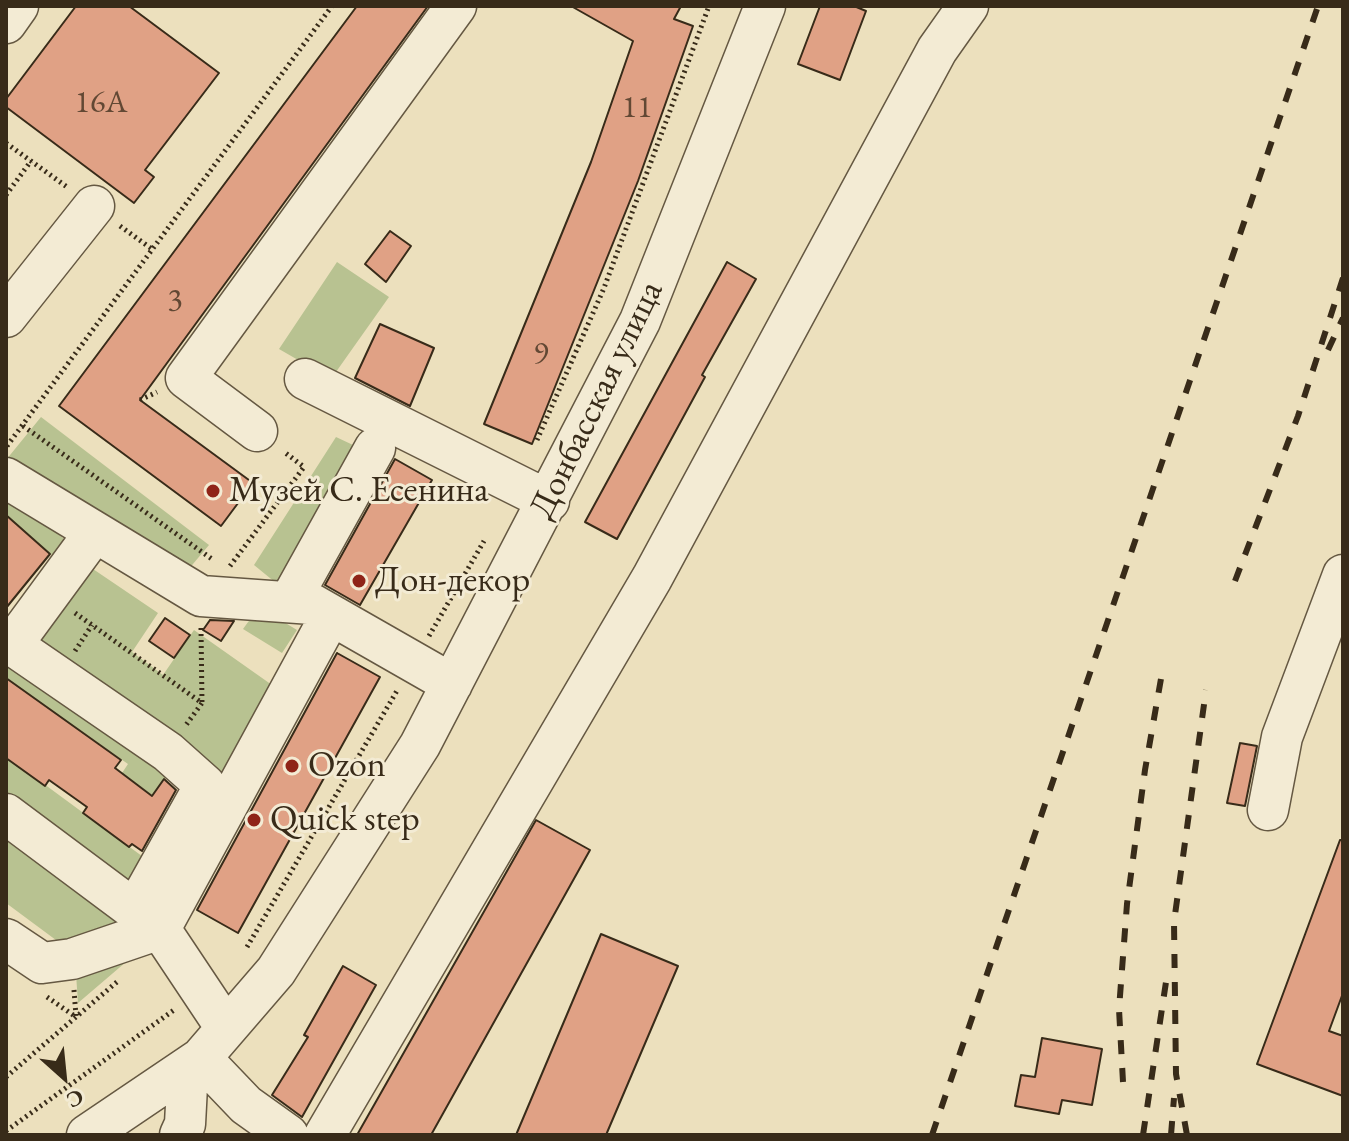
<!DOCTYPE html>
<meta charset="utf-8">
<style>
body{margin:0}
#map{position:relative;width:1349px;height:1141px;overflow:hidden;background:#ece0bd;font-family:"EB Garamond",serif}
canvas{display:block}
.frame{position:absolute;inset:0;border:8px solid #382b19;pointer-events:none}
.north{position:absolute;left:24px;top:1037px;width:80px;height:80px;-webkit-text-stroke:6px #f3ebd4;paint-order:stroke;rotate:153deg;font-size:22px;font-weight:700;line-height:32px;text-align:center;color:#382b19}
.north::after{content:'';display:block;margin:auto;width:28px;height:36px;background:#382b19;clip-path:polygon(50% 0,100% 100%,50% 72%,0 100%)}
</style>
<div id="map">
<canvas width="1349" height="1141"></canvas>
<div class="frame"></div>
<div class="north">С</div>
</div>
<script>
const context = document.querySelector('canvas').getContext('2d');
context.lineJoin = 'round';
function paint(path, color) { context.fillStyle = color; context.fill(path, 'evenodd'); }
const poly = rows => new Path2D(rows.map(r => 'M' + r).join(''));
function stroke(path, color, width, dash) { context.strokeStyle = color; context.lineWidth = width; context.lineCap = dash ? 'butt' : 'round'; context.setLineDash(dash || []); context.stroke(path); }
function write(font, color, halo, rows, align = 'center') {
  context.font = font + ' "EB Garamond",serif'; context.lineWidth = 6; context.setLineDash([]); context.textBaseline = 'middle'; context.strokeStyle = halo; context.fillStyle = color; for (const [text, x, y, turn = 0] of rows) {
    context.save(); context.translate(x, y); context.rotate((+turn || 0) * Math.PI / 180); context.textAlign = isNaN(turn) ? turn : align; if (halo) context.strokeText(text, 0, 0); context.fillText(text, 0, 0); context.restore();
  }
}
const green = poly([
 [337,262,389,297,331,379,279,349],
 [41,417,209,545,182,577,6,460],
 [336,437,368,452,287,592,254,565],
 [6,490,64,539,52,555,6,515],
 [93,569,158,613,132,652,163,675,194,630,272,685,224,775,121,696,41,640],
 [259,607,297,630,282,653,243,629],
 [6,654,178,761,152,795,122,773,128,764,6,678],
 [6,756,150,862,132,886,6,792],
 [6,826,133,919,64,946,6,903],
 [140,950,78,1003,76,974]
]);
const building = poly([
 [76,6,129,6,219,73,145,170,154,177,134,203,6,107,6,99,76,6],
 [357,6,428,6,140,400,253,483,221,526,59,406,357,6],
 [571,6,681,6,674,19,693,26,638,181,532,444,484,424,591,162,633,41,571,6],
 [820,6,854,6,866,11,840,80,798,64,820,6],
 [390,231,411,246,386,282,365,264,390,231],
 [727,262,756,279,702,375,705,377,617,539,585,522,727,262],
 [380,324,434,348,410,406,355,378,380,324],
 [395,459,432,480,360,605,325,585,395,459],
 [6,515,50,554,6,608,6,515],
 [165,618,190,635,174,658,149,641,165,618],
 [210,620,234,621,221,641,203,630,210,620],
 [337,653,380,677,238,933,197,910,337,653],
 [6,678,121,760,115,768,152,796,164,779,176,790,142,851,132,844,129,847,83,813,87,807,49,780,45,786,6,758,6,678],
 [1240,743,1257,746,1245,806,1227,803,1240,743],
 [536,820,590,850,431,1135,357,1135,536,820],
 [1340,840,1343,840,1343,993,1329,1031,1343,1036,1343,1096,1257,1064,1340,840],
 [601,934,678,966,606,1135,516,1135,601,934],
 [343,966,376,985,302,1117,272,1095,308,1037,304,1035,343,966],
 [1042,1038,1102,1049,1092,1105,1062,1100,1059,1114,1015,1106,1021,1075,1035,1077,1042,1038]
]);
const path = poly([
 [6,143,67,187],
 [6,195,31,161],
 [120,226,152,249],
 [140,400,157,392],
 [23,426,212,559],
 [537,440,604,288,709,6],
 [7,446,332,6],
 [230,566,304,467,283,451],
 [75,613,202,703,186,725],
 [201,628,202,703],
 [429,636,484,541],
 [75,651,92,625],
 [247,947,398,689],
 [74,990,76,1016],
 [47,997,76,1017],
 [6,1077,118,981],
 [6,1131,174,1010]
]);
const minor = poly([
 [6,23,18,6],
 [6,317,94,206],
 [305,379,549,501],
 [257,431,186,378,456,6],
 [6,478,201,596,312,604,452,684],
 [95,532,12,645,168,752,205,785,144,894,160,929],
 [290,601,375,448],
 [1268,810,1282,737,1343,575],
 [6,814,160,929,226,1028],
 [6,939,42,963,72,959,160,929,331,615],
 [201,1058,246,1105,288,1135],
 [87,1135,201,1058,276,971,420,745,640,321,765,6],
 [180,1135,185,1124,188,1067],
 [325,1135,652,578,937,50,968,6]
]);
const rail = poly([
 [1328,350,1343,318],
 [1235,581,1298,416,1343,278],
 [1123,1082,1119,1009,1127,904,1145,770,1162,673],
 [932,1135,1318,6],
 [1143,1135,1166,982],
 [1171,1135,1174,1098],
 [1187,1135,1176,1074,1174,922,1206,690]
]);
const markers = [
 [213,491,8,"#8f2418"],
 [359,581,8,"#8f2418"],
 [292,766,8,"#8f2418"],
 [254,820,8,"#8f2418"]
];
const numberNames = [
 ["16А",101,103],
 ["11",637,108],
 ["3",175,301],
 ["9",541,354]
];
const streetNames = [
 ["Донбасская улица",597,400,-64]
];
const poiNames = [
 ["Музей С. Есенина",229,491],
 ["Дон-декор",375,581],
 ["Ozon",308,766],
 ["Quick step",270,820]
];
paint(green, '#b8c291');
paint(building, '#e0a185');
stroke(building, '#382b19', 2);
stroke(minor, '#655842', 43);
stroke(path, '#382b19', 5, [2, 4]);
stroke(minor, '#f3ebd4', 40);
stroke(rail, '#382b19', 6, [14, 14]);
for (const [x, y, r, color] of markers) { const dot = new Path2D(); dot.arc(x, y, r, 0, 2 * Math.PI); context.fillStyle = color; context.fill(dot); stroke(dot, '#f3ebd4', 3); }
write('32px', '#624834', null, numberNames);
write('36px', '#382b19', '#f3ebd4', streetNames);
write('36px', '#382b19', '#f3ebd4', poiNames, 'left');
</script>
